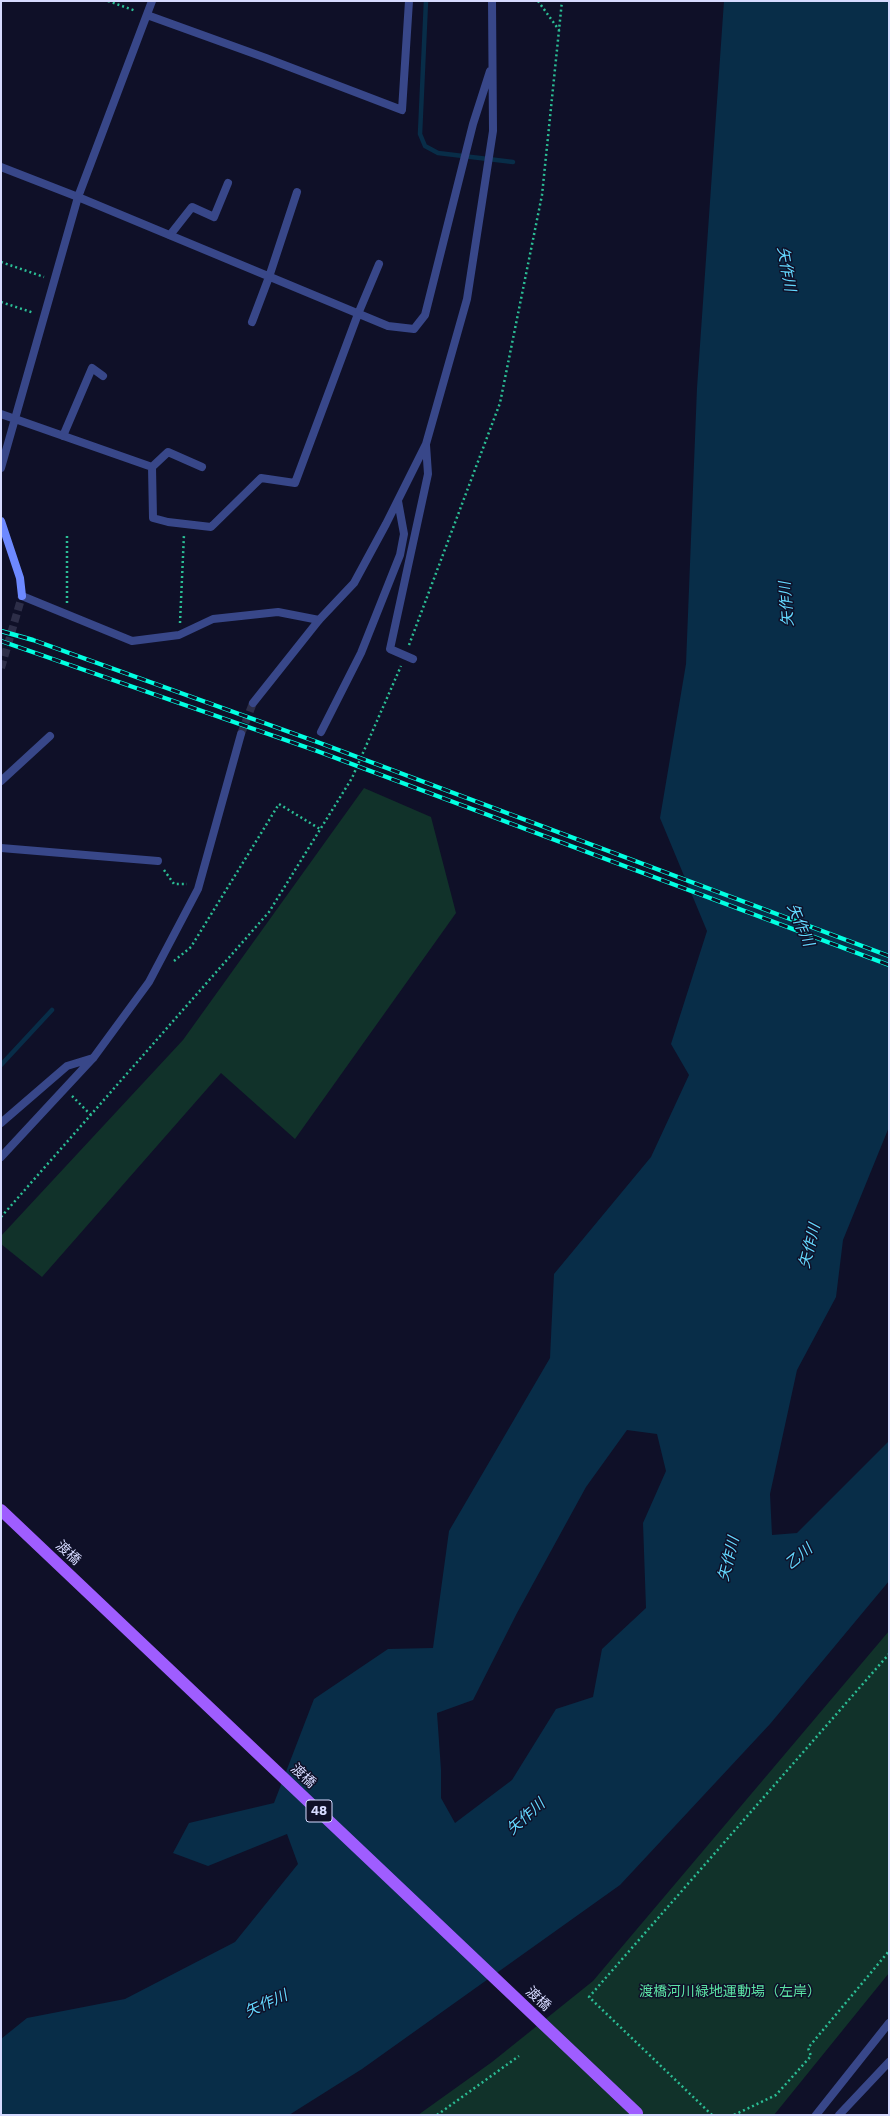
<!DOCTYPE html>
<meta charset="utf-8">
<style>
body{margin:0}
#map{position:relative;width:890px;height:2116px;overflow:hidden;background:#0f1028;font-family:"Work Sans",sans-serif}
canvas{display:block}
.frame{position:absolute;inset:0;border:2px solid #d6daff;pointer-events:none}
</style>
<div id="map">
<canvas width="890" height="2116"></canvas>
<div class="frame"></div>
</div>
<script>
const context = document.querySelector('canvas').getContext('2d');
context.lineJoin = 'round';
function paint(path, color) { context.fillStyle = color; context.fill(path, 'evenodd'); }
const poly = rows => new Path2D(rows.map(r => 'M' + r).join(''));
function stroke(path, color, width, dash) { context.strokeStyle = color; context.lineWidth = width; context.lineCap = dash ? 'butt' : 'round'; context.setLineDash(dash || []); context.stroke(path); }
function write(font, color, halo, rows, align = 'center') {
  context.font = font + ' "Work Sans","Noto Sans JP",sans-serif'; context.lineWidth = 3; context.setLineDash([]); context.textBaseline = 'middle'; context.strokeStyle = halo; context.fillStyle = color; for (const [text, x, y, turn = 0] of rows) {
    context.save(); context.translate(x, y); context.rotate((+turn || 0) * Math.PI / 180); context.textAlign = isNaN(turn) ? turn : align; if (halo) context.strokeText(text, 0, 0); context.fillText(text, 0, 0); context.restore();
  }
}
const green = poly([
 [364,788,431,817,456,913,295,1139,221,1073,42,1277,1,1244,1,1236,183,1040],
 [889,1631,889,1973,774,2115,418,2115,492,2062,593,1981]
]);
const water = poly([
 [724,1,889,1,889,1127,843,1240,836,1297,797,1370,770,1494,772,1535,797,1533,889,1441,889,1581,770,1724,620,1885,362,2069,289,2115,1,2115,1,2039,27,2018,125,1999,235,1942,298,1864,287,1834,208,1866,173,1853,189,1823,274,1803,314,1699,388,1649,433,1648,449,1531,550,1358,554,1274,651,1157,689,1075,671,1044,707,931,660,818,686,664,697,388],
 [627,1430,657,1434,666,1471,643,1523,646,1608,602,1649,593,1697,556,1709,512,1780,455,1823,441,1798,441,1770,437,1713,473,1700,517,1613,586,1487]
]);
const stream = poly([
 [426,1,420,134,425,146,438,153,513,162],
 [1,1065,52,1010]
]);
const streetTunnel = poly([
 [241,734,253,703]
]);
const secondaryTunnel = poly([
 [1,668,22,596]
]);
const path = poly([
 [108,1,136,11],
 [538,1,559,30],
 [1,262,44,277],
 [1,302,34,313],
 [67,536,67,603],
 [180,623,184,534],
 [409,645,500,403,542,195,562,1],
 [164,870,174,884,187,884],
 [174,961,191,947,279,804,320,829],
 [72,1096,91,1115],
 [1,1217,269,912,352,778,401,666],
 [437,2115,519,2056],
 [712,2115,589,1997,889,1654],
 [734,2115,776,2095,811,2056,808,2048,889,1951]
]);
const lane = poly([
 [170,235,192,207,214,217,228,183]
]);
const street = poly([
 [147,15,266,58,402,110,409,1],
 [1,167,78,197,388,326,414,329,425,315,473,124,490,71],
 [252,322,269,277,297,192],
 [1,414,152,467],
 [63,436,92,368,103,376],
 [202,467,168,452,152,467,153,518,168,522,211,527,261,478,295,483,358,314,379,264],
 [1,468,78,197,152,1],
 [22,596,132,641,179,635,213,619,278,612,319,620],
 [413,659,390,649,428,474,426,445],
 [253,703,319,620,354,583,386,524,426,444,467,299,493,131,492,1],
 [321,732,361,653,400,555,404,534,398,501],
 [1,781,50,736],
 [1,848,158,861],
 [1,1123,67,1066,93,1058],
 [1,1157,94,1057,149,982,198,889,241,734],
 [816,2115,889,2023],
 [839,2115,889,2062]
]);
const secondary = poly([
 [1,521,20,578,22,596]
]);
const rail = poly([
 [1,631,33,640,320,743,889,956],
 [1,641,317,751,889,965]
]);
const primaryBridge = poly([
 [1,1510,637,2113]
]);
const shields = [
 [319,1811,26]
];
const shieldNames = [
 ["48",319,1811]
];
const streetNames = [
 ["渡橋",68,1553,43],
 ["渡橋",303,1776,43],
 ["渡橋",538,1999,43]
];
const parkNames = [
 ["渡橋河川緑地運動場（左岸）",730,1992]
];
const waterNames = [
 ["矢作川",786,269,80],
 ["矢作川",787,604,-94],
 ["矢作川",800,925,67],
 ["矢作川",810,1246,-76],
 ["乙川",799,1557,-40],
 ["矢作川",729,1559,-76],
 ["矢作川",526,1817,-42],
 ["矢作川",266,2004,-24]
];
paint(green, '#11322a');
paint(water, '#082d48');
stroke(stream, '#082d48', 4.5);
stroke(streetTunnel, '#2d2e48', 8, [8, 4]);
stroke(secondaryTunnel, '#2d2e48', 8, [8, 4]);
stroke(path, '#2bbe95', 2.5, [2, 3]);
stroke(lane, '#384789', 8);
stroke(street, '#384789', 8);
stroke(secondary, '#6d89ff', 8);
stroke(rail, '#02ffe1', 4.5);
stroke(rail, '#0f1028', 3, [9]);
stroke(primaryBridge, '#9f5dff', 12);
for (const [x, y, w] of shields) { const box = new Path2D(); box.roundRect(x - w / 2, y - 11, w, 22, 3); context.fillStyle = '#0f1028'; context.fill(box); stroke(box, '#d6daff', 1); }
write('bold 13px', '#d6daff', null, shieldNames);
write('14px', '#d6daff', '#0f1028', streetNames);
write('14px', '#5ce4a5', '#0f1028', parkNames);
write('italic 15px', '#64d9ff', '#0f1028', waterNames);
</script>
